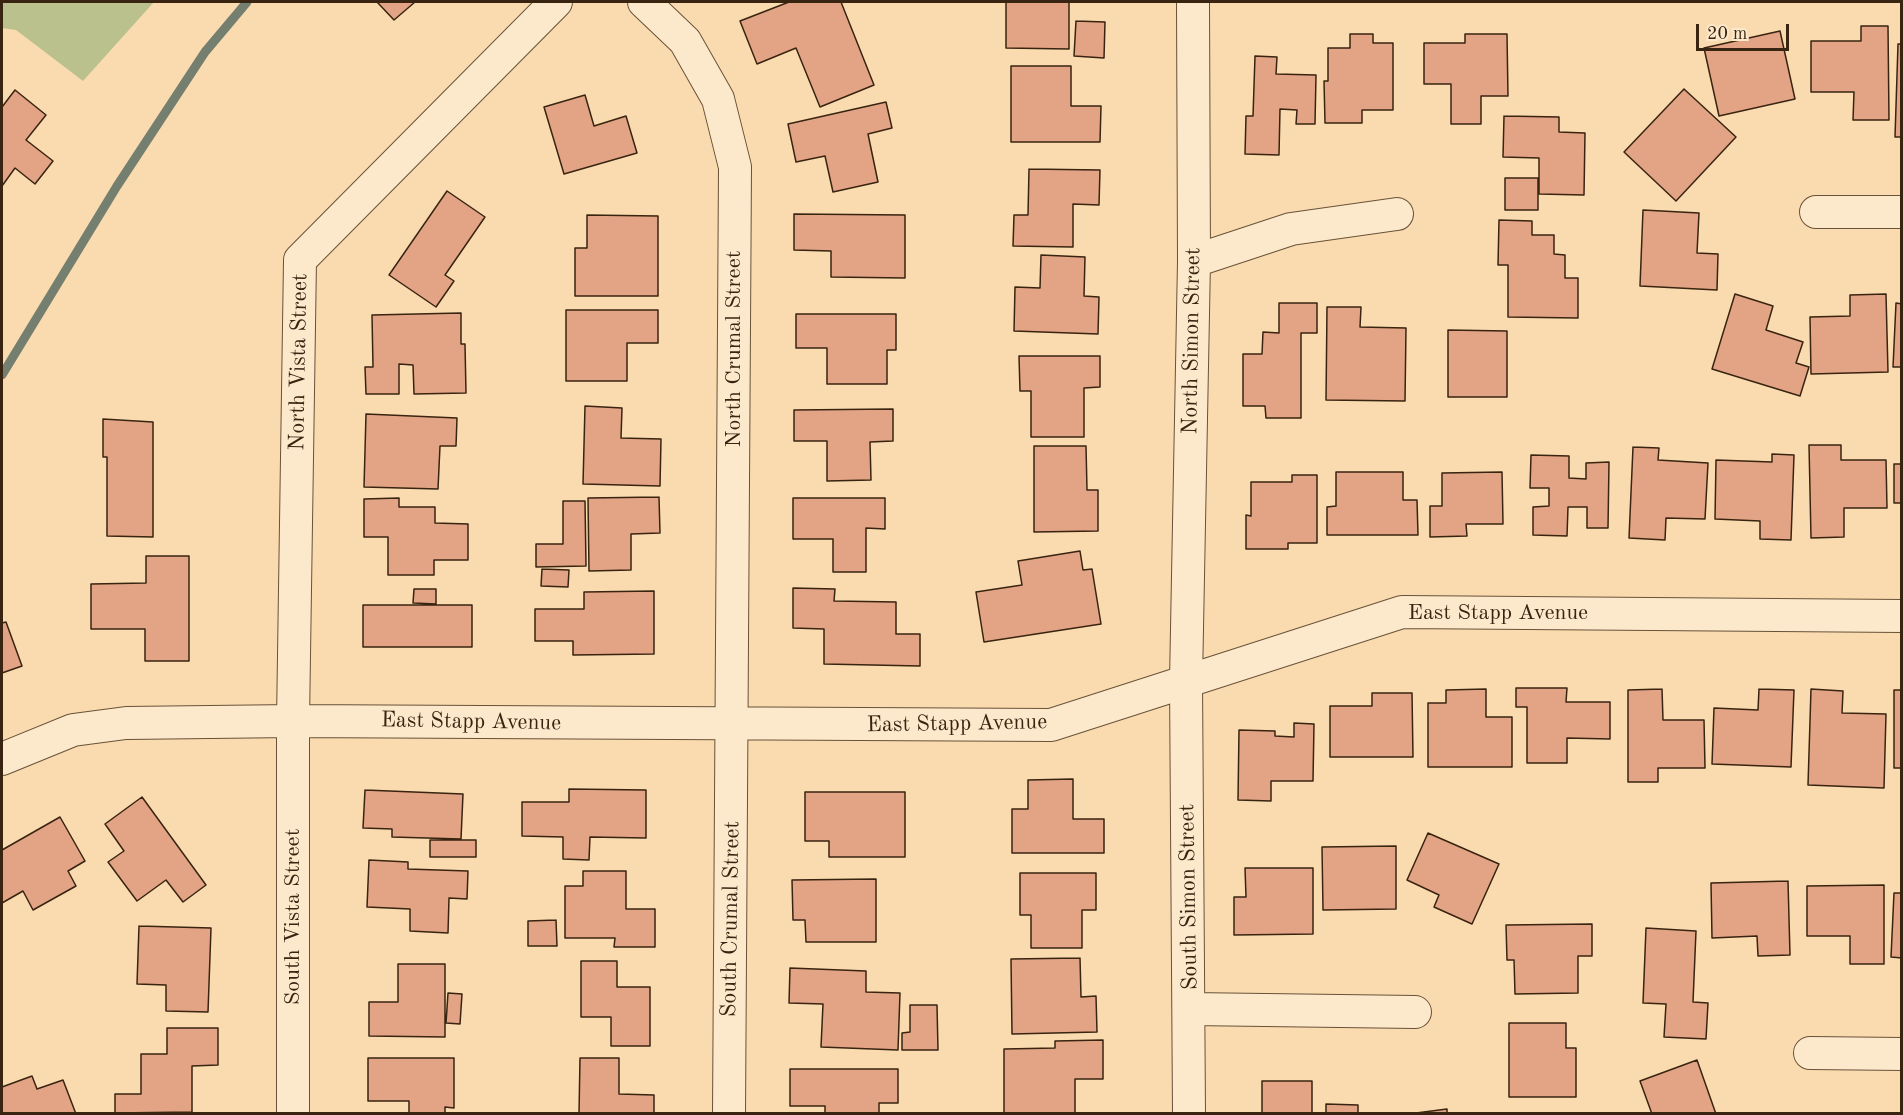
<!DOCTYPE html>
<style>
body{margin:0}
#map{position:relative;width:1903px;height:1115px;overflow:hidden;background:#fadbaf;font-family:"Old Standard TT",serif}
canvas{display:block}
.frame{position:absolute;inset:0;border:3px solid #382410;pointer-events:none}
.scale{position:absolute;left:1696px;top:24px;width:93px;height:27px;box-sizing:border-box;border:3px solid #382410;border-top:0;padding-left:8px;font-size:18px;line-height:21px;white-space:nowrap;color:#382410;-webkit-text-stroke:4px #fce8cb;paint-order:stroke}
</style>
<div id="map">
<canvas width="1903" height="1115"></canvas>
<div class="frame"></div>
<div class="scale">20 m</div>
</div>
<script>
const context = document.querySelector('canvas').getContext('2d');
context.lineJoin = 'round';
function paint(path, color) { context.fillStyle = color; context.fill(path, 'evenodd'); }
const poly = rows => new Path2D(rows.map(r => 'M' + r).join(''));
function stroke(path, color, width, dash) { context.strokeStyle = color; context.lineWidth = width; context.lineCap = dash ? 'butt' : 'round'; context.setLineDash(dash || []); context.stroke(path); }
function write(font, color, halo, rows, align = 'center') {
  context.font = font + ' "Old Standard TT",serif'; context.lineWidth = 6; context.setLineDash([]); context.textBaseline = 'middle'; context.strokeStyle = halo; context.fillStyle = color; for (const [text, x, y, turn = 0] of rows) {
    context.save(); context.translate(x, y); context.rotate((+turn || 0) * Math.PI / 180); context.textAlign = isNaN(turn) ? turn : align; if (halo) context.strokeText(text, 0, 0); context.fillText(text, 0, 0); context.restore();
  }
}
const green = poly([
 [2,2,154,2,83,81,16,30,2,28]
]);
const stream = poly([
 [2,375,117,186,205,52,247,2]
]);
const building = poly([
 [377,2,415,2,394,20,377,2],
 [789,2,841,2,874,85,820,107,796,48,757,64,740,21,789,2],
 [1006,2,1069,2,1069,49,1006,48,1006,2],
 [1076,21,1105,22,1104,58,1074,56,1076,21],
 [1861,26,1888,26,1889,120,1853,120,1854,92,1811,92,1811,41,1861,41,1861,26],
 [1780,31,1795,99,1719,116,1704,48,1780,31],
 [1350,34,1373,34,1373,43,1393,43,1393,110,1362,110,1362,123,1325,123,1324,81,1328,81,1328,48,1350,48,1350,34],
 [1465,34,1507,34,1508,96,1481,96,1481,124,1451,124,1451,84,1424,84,1424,43,1465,43,1465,34],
 [1898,44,1902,44,1902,137,1895,137,1898,44],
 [1255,56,1277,57,1276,74,1316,75,1315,124,1296,124,1297,110,1280,109,1279,155,1245,154,1246,116,1253,116,1255,56],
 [1011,66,1071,66,1071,106,1101,106,1100,142,1011,142,1011,66],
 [1684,89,1736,137,1676,201,1624,152,1684,89],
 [15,90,46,115,26,140,53,161,35,184,15,168,2,186,2,107,15,90],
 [585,95,594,126,626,116,637,153,564,174,544,107,585,95],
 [886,102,892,128,868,134,878,182,833,192,825,156,796,162,788,124,886,102],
 [1504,116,1559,117,1559,132,1585,133,1584,195,1539,194,1539,158,1503,157,1504,116],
 [1029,169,1100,170,1099,205,1073,204,1073,247,1013,246,1014,215,1028,215,1029,169],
 [1505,178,1538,178,1538,210,1505,210,1505,178],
 [447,191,485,217,445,275,454,281,436,307,389,275,447,191],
 [1643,210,1699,213,1697,253,1718,254,1717,290,1640,286,1643,210],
 [794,214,905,215,905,278,831,277,831,251,794,250,794,214],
 [587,215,658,216,658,296,575,296,575,248,587,248,587,215],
 [1499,220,1532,221,1532,235,1554,235,1554,254,1565,255,1565,278,1578,278,1578,318,1508,317,1508,265,1498,265,1499,220],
 [1041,255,1085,257,1084,296,1099,297,1098,334,1014,331,1015,287,1040,288,1041,255],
 [1735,294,1773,306,1766,330,1803,342,1796,363,1809,367,1800,396,1712,369,1735,294],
 [1886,294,1888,372,1811,374,1810,317,1850,316,1850,295,1886,294],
 [1279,303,1317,303,1317,333,1301,333,1301,418,1266,418,1265,406,1243,406,1243,354,1262,354,1263,332,1279,333,1279,303],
 [1896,303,1902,304,1902,367,1893,367,1896,303],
 [1327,307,1361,307,1360,327,1406,328,1405,401,1326,400,1327,307],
 [566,310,658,310,658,343,627,343,627,381,566,381,566,310],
 [461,313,461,344,465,344,466,393,414,394,413,365,399,364,399,394,366,394,365,367,373,367,372,315,461,313],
 [796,314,896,314,896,350,887,350,887,384,827,384,827,348,796,348,796,314],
 [1448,330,1507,331,1507,397,1448,397,1448,330],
 [1019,356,1100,356,1100,387,1084,388,1084,437,1031,437,1031,391,1020,391,1019,356],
 [585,406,622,408,621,438,661,439,660,486,583,484,585,406],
 [893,409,893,441,870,442,871,480,827,481,827,441,794,441,794,410,893,409],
 [366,414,457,418,456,446,440,446,438,489,364,487,366,414],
 [103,419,153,422,153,537,107,536,107,457,103,457,103,419],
 [1809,445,1841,445,1841,460,1886,460,1887,508,1844,508,1844,537,1811,538,1809,445],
 [1034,446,1086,446,1087,490,1098,490,1098,531,1034,532,1034,446],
 [1633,447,1659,448,1658,460,1708,463,1705,519,1666,518,1665,540,1629,538,1633,447],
 [1772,454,1794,455,1791,540,1760,539,1760,521,1715,519,1716,460,1772,462,1772,454],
 [1531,455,1569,456,1569,478,1586,479,1586,463,1609,462,1608,528,1587,528,1587,507,1568,507,1567,536,1533,535,1533,507,1549,506,1549,488,1530,488,1531,455],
 [1894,464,1902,464,1902,503,1894,503,1894,464],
 [1336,472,1403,472,1403,500,1417,500,1418,535,1327,535,1327,507,1336,506,1336,472],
 [1502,472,1503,524,1466,524,1467,536,1430,537,1430,506,1442,506,1442,473,1502,472],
 [1292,475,1317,475,1317,543,1288,543,1288,549,1246,549,1246,515,1251,516,1251,482,1292,482,1292,475],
 [659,497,660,533,631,534,631,570,589,571,588,498,659,497],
 [399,498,399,507,435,507,435,523,468,524,468,560,434,560,434,575,388,575,388,537,364,537,364,499,399,498],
 [793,498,885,498,885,529,866,528,866,572,833,572,833,539,793,539,793,498],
 [563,501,585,501,586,566,536,567,536,544,563,544,563,501],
 [1080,551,1083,570,1092,569,1101,624,984,642,976,592,1022,585,1018,561,1080,551],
 [146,556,189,556,189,661,145,661,145,629,91,629,91,584,146,583,146,556],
 [542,569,569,570,568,587,541,586,542,569],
 [793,588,835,589,834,601,896,602,896,634,920,634,920,666,824,664,824,629,793,628,793,588],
 [414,589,436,589,436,604,413,603,414,589],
 [654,591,654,654,573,655,573,641,535,641,535,609,584,609,584,592,654,591],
 [363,605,472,605,472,647,363,647,363,605],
 [6,622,22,666,2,673,2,623,6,622],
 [1516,688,1567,688,1566,702,1610,702,1610,739,1567,738,1567,763,1527,763,1527,707,1516,707,1516,688],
 [1486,689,1486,717,1512,717,1512,767,1428,767,1428,703,1446,703,1446,690,1486,689],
 [1662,689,1663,720,1704,720,1705,768,1658,768,1658,782,1628,782,1628,690,1662,689],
 [1759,689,1794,690,1791,767,1712,764,1714,708,1758,710,1759,689],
 [1811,689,1843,691,1842,713,1886,714,1884,788,1808,785,1811,689],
 [1894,690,1902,690,1902,768,1894,768,1894,690],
 [1372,693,1412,693,1413,757,1330,757,1330,706,1372,706,1372,693],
 [1294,723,1314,724,1313,781,1271,781,1271,801,1238,800,1239,730,1275,731,1275,736,1294,737,1294,723],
 [1073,779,1073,819,1104,819,1104,853,1012,853,1012,809,1028,809,1028,780,1073,779],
 [569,789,646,790,646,838,590,837,589,860,563,859,563,837,522,836,522,802,569,802,569,789],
 [365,790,463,794,461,839,392,837,392,829,363,828,365,790],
 [805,792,905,792,905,857,829,857,829,841,805,841,805,792],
 [142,797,206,885,183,902,166,880,137,901,108,862,124,851,105,824,142,797],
 [60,817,85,861,68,871,76,886,33,910,23,891,2,903,2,850,60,817],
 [1428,833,1499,864,1472,924,1434,907,1439,895,1407,880,1428,833],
 [430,840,476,840,476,857,430,857,430,840],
 [1396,846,1396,909,1323,910,1322,847,1396,846],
 [369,860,408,862,408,869,468,871,467,899,449,898,448,933,410,931,410,909,367,907,369,860],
 [1245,868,1313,868,1313,934,1234,935,1234,897,1246,897,1245,868],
 [583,871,626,871,626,909,655,909,655,947,614,947,615,938,565,938,565,886,583,886,583,871],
 [1020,873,1096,873,1096,910,1082,910,1082,948,1031,948,1031,915,1020,915,1020,873],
 [876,879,876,942,806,942,805,920,793,920,792,880,876,879],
 [1788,881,1790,955,1758,956,1757,936,1712,938,1711,883,1788,881],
 [1884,885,1884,964,1850,964,1850,936,1807,936,1807,886,1884,885],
 [1894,893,1902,893,1902,958,1891,957,1894,893],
 [556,920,557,946,528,946,528,921,556,920],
 [1592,924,1592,956,1578,956,1578,993,1515,994,1514,960,1507,960,1506,925,1592,924],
 [139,926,211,928,208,1012,166,1011,166,985,137,984,139,926],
 [1646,928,1696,931,1693,1002,1708,1003,1706,1039,1664,1037,1666,1004,1643,1003,1646,928],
 [1080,958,1081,997,1096,996,1097,1032,1012,1034,1011,959,1080,958],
 [581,961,617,961,617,987,650,987,650,1046,611,1046,611,1017,581,1017,581,961],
 [398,964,445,964,445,1037,369,1036,369,1002,398,1002,398,964],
 [790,968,866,971,866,992,900,993,898,1050,821,1047,823,1004,789,1003,790,968],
 [448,993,462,994,460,1024,446,1023,448,993],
 [910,1005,937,1005,938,1050,902,1050,902,1033,910,1032,910,1005],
 [1509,1023,1566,1023,1566,1048,1576,1048,1576,1097,1509,1097,1509,1023],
 [167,1028,218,1028,218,1065,192,1066,192,1112,115,1113,115,1094,141,1094,141,1054,167,1054,167,1028],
 [1103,1040,1103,1079,1075,1079,1075,1114,1004,1114,1004,1049,1055,1048,1055,1041,1103,1040],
 [368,1058,454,1058,454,1108,445,1107,445,1114,409,1114,409,1101,368,1101,368,1058],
 [580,1058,619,1058,619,1094,654,1095,654,1114,579,1114,580,1058],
 [1697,1060,1716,1114,1652,1114,1640,1081,1697,1060],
 [790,1069,898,1069,898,1103,879,1103,879,1114,825,1114,825,1106,790,1106,790,1069],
 [32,1076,37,1089,63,1080,76,1114,2,1114,2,1087,32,1076],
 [1262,1081,1312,1081,1312,1114,1262,1114,1262,1081],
 [1326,1104,1358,1105,1358,1114,1326,1114,1326,1104],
 [1447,1109,1447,1114,1416,1114,1416,1113,1447,1109]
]);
const minor = poly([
 [644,2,685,41,718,99,735,167,729,1114],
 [1816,212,1902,212],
 [1194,261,1291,229,1397,214],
 [2,759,73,730,126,723,293,721,1051,725,1402,612,1902,616],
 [1190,1009,1415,1012],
 [1810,1053,1902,1054],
 [293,1114,293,721,300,260,556,2],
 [1189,1114,1186,681,1194,261,1193,2]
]);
const streetNames = [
 ["North Simon Street",1192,341,-89],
 ["North Crumal Street",734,349,-90],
 ["North Vista Street",299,362,-89],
 ["East Stapp Avenue",1498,613],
 ["East Stapp Avenue",471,722,1],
 ["East Stapp Avenue",957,724,-1],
 ["South Simon Street",1189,897,-91],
 ["South Vista Street",293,917,-90],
 ["South Crumal Street",731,919,-89]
];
paint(green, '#bbc18d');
stroke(stream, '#757f6f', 9);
paint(building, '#e3a385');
stroke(building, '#382410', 1.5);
stroke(minor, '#685238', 34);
stroke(minor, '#fce8cb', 32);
write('22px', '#382410', '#fce8cb', streetNames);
</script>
